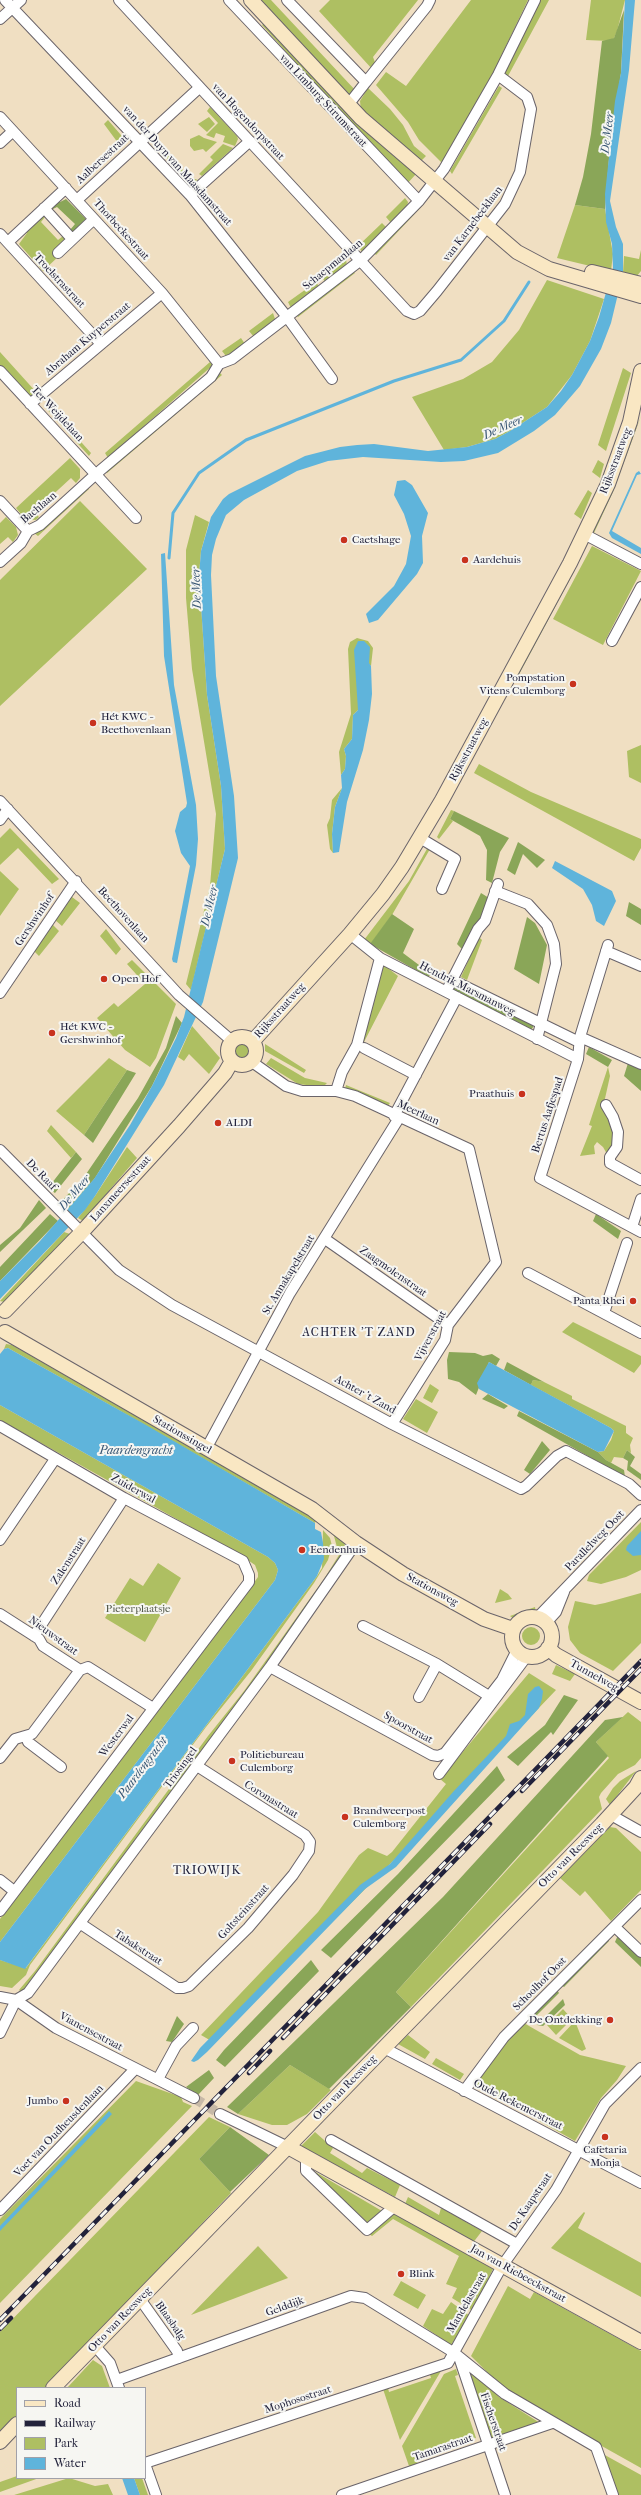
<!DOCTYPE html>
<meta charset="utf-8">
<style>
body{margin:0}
#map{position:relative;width:641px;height:2495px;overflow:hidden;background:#f0dfc2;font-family:"IM FELL French Canon",serif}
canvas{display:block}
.legend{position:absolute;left:16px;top:2387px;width:130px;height:92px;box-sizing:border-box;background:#f6f6f2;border:1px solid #a1a1a9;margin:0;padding:5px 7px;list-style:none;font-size:12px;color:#22223b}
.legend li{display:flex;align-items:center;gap:8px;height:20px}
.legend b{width:20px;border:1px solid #a1a1a9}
</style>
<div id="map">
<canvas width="641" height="2495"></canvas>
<ul class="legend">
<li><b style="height:5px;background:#f9e7c3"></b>Road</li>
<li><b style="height:5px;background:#22223b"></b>Railway</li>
<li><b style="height:11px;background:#aebf62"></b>Park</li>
<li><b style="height:11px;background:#5fb4db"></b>Water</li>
</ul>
</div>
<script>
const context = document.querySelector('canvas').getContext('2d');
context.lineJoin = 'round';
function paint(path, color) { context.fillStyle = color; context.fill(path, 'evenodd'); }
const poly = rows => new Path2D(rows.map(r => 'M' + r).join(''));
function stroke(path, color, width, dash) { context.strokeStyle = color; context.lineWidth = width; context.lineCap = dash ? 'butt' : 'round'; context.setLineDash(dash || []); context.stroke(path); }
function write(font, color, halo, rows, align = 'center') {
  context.font = font + ' "IM FELL French Canon",serif'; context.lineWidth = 4; context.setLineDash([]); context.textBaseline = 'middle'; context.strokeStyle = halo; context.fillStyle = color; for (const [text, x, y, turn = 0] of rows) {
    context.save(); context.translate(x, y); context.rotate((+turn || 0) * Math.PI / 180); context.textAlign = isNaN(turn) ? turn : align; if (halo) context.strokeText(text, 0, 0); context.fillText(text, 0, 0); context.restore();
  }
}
const green = poly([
 [259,0,271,0,356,91,349,95,343,90],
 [330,0,418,0,373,57,376,65,373,70,319,11],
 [471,0,528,0,482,96,442,163,419,140,408,122,376,85,386,72,406,86],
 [539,0,549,0,508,76,503,73],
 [591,0,625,0,617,31,614,38,609,41,586,40],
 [265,22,416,174,406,185,262,25],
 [499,86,502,88,452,174,450,171],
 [368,88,390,109,403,125,414,146,426,156,421,161,361,111,360,101],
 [210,107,237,136,238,139,235,146,223,142,225,136,216,133,214,138,206,135,218,123,207,111],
 [209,117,215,124,207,132,198,124],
 [108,120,127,142,121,147,104,124],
 [199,135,204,138,217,142,206,152,203,149,194,151,190,146,190,139],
 [223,144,233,148,202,176,199,174,213,160,210,157],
 [165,150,189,177,198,180,189,183,186,180,162,153],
 [405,198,408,202,407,207,391,223,386,217],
 [423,202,424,204,376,255,374,253],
 [575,205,605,209,613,254,611,271,557,258],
 [44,214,45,217,41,222,58,240,63,236,66,239,59,256,43,271,19,244,27,233,26,231],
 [382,223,387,228,362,252,358,246],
 [641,250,641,271,636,277,623,273,624,256,639,259],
 [346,257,347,268,326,284,322,277],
 [354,272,355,273,298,317,296,315],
 [547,280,604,299,590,341,572,375,547,407,510,431,495,439,467,447,444,450,412,397,463,379,492,362,519,330],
 [316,282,320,288,291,308,288,302],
 [273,313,275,319,254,337,249,331],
 [241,338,245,344,226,356,222,351],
 [0,352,37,393,30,398,0,367],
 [210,362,213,365,108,458,105,453],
 [623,368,631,373,606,451,598,445],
 [219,372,222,375,107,473,104,471],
 [47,404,91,453,89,456,44,406],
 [641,416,613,492,594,533,591,531,613,485],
 [70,458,80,469,80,478,76,483,71,478,34,512,39,517,36,520,25,519,16,508],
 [598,460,604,464,600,478,592,472],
 [87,487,89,489,38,536,34,533],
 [588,490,592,493,581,519,574,514],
 [80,501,147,569,0,706,0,580],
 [195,515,209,522,201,551,199,575,207,695,221,786,225,849,191,990,186,984,210,886,216,814,192,669,186,598,186,550],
 [6,517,16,527,18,535,13,542,8,537,0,544,0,523],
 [592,546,641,571,603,645,553,619],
 [570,567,575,570,516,680,512,677],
 [357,638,368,641,373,648,371,666,368,663,358,710,353,715,352,739,344,749,346,756,345,769,341,775,339,752,351,714,348,649,350,642],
 [641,745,641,783,629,777,627,751],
 [479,764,531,792,641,839,641,848,634,861,474,773],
 [342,788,335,807,332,834,333,853,330,849,327,825,330,818,332,800],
 [451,810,454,811,450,819,453,821,439,839,437,837],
 [10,828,59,879,52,884,18,848,0,865,0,838],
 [428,847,430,849,392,915,370,945,364,940,409,881],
 [0,871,19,889,0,916],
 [72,897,80,903,62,926,55,920],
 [53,925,59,931,39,956,34,951],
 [106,929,121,949,116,955,100,936],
 [479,937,482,940,467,980,461,977],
 [132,960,176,1004,156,1058,150,1067,125,1050,97,1018,114,1003,118,1007,145,984,127,964],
 [384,965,398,976,364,1042,361,1041],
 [192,1026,220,1058,209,1074,189,1054,184,1061,178,1057],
 [242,1044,250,1047,250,1054,243,1060,235,1056,234,1048],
 [265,1044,306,1070,304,1073,265,1051],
 [109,1058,127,1070,84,1135,56,1111],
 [271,1058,305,1078,327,1083,323,1087,298,1084,266,1064],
 [608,1067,610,1076,604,1103,612,1118,615,1141,607,1154,603,1147,597,1142,594,1146,595,1154,580,1156,592,1126,589,1125],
 [346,1085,390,1103,387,1107,345,1089],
 [51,1125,76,1152,71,1158,47,1131],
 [127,1147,137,1158,83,1221,78,1218,95,1196],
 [64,1232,70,1234,4,1302,0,1301],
 [573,1322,641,1356,641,1364,634,1373,562,1332],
 [6,1344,12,1345,316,1520,315,1523,117,1409,8,1348,4,1349],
 [533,1380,544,1382,572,1396,572,1399,626,1426,626,1433,633,1438,630,1445,631,1453,627,1450,623,1458,614,1457,611,1463,606,1460,598,1452,604,1451,611,1440,614,1431,611,1428,531,1385],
 [430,1384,439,1390,432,1403,423,1398],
 [416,1399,438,1412,427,1433,403,1419],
 [0,1405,268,1557,275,1563,278,1570,275,1580,0,1942,0,1919,233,1612,258,1577,258,1573,255,1565,239,1554,0,1420],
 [641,1522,641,1570,626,1577,601,1584,587,1581,589,1575],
 [324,1525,342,1539,348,1551,52,1959,22,1993,19,1990,35,1971,208,1736,244,1691,324,1579,339,1555,334,1536],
 [323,1530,330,1538,332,1546,328,1560,314,1583,251,1671,206,1727,30,1965,26,1975,12,1988,0,1986,0,1960,26,1968,317,1576,322,1568],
 [158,1563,181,1578,145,1642,105,1618,130,1578,143,1586],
 [500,1589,508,1594,512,1599,495,1603],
 [641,1593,641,1643,613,1671,580,1653,570,1640,568,1627,575,1601,595,1605,605,1603],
 [535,1607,536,1614,514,1619,510,1616],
 '522 1636a9 9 0 1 1 18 0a9 9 0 1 1-18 0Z',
 [556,1665,575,1674,570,1681,552,1674],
 [529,1673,556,1690,395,1859,213,2042,201,2035,318,1912,359,1855,368,1848,387,1856,392,1852,446,1784,440,1779],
 [628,1712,641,1722,641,1758,635,1765,618,1774,601,1793,599,1797,602,1809,411,2007,396,1992,609,1758,596,1742],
 [636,1771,610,1805,606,1799,613,1788,620,1781],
 [610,1827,616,1828,641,1852,641,1890,611,1921,585,1891,580,1896,560,1878],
 [563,2009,572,2019,556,2035,547,2025],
 [575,2021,586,2049,582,2051,559,2038],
 [522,2022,580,2055,626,2066,617,2080,601,2098,575,2141,474,2084],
 [408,2035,430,2052,425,2059,398,2044],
 [436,2058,464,2074,460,2080,432,2064],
 [290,2065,331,2090,307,2114,287,2125,272,2125,238,2114],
 [136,2081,181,2097,183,2102,192,2106,0,2303,0,2219],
 [209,2117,230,2127,199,2159,231,2193,45,2388,17,2388,17,2417,0,2435,0,2332],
 [315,2132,333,2148,330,2153,362,2173,367,2168,400,2185,395,2197,301,2146],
 [312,2170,382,2211,369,2224],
 [408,2197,439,2215,441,2208,482,2231,472,2244,405,2204],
 [393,2212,493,2269,473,2311,452,2298,457,2288,446,2284,459,2256,393,2219,372,2236,369,2234],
 [584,2212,585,2213,578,2228,641,2263,641,2297,551,2248],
 [258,2246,288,2278,191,2315],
 [401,2281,426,2295,418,2309,393,2295],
 [508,2286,530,2299,534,2292,641,2351,641,2468,509,2394,471,2356],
 [451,2302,470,2316,451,2345,423,2326,432,2309,443,2314],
 [93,2360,102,2366,110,2388,67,2388],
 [439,2367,441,2371,400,2440,383,2389,388,2388,389,2392,431,2378,429,2371],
 [470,2368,499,2397,540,2423,490,2438,467,2369],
 [456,2369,458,2375,455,2376,476,2438,416,2458,418,2465,409,2466,402,2446,444,2374],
 [603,2454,641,2475,641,2495,617,2495],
 [17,2476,39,2478,0,2492,0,2482],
 [69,2478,95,2486,108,2484,113,2495,14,2495],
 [134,2478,142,2478,148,2495,140,2495]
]);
const forest = poly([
 [624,10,621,73,610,146,605,209,575,205,583,177,591,134,602,41,614,38],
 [66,199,86,219,73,232,70,230,75,224,57,207,51,210,49,208,59,200,60,202],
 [454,811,509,838,500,852,492,883,486,880,487,850,480,836,450,819],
 [518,842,545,860,537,868,523,854,515,875,507,870],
 [481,893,489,898,480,921,471,931,462,949,457,944],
 [629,902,641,909,641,925,626,916],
 [392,914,414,929,403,953,431,974,428,977,370,944],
 [527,917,535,923,547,945,539,984,514,969],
 [454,987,499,1009,534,1025,531,1031,453,990],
 [176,1016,182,1023,152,1086,95,1178,68,1210,64,1209,59,1204,84,1177,138,1098,166,1048],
 [589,1047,612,1060,608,1067,586,1054],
 [628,1063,641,1070,641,1091,624,1076],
 [127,1070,136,1073,93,1143,84,1135],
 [76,1152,82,1159,55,1193,48,1188],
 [39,1200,46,1208,0,1252,0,1245,20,1228],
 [50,1214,58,1221,0,1281,0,1267],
 [596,1214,621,1231,618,1239,593,1221],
 [449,1352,475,1353,483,1356,492,1354,500,1359,496,1366,489,1362,476,1395,459,1382,448,1379,447,1360],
 [507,1362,544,1382,533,1380,531,1385,504,1370],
 [488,1394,508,1406,504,1409,482,1399],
 [519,1411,598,1452,606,1460,624,1470,625,1477,517,1416],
 [542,1441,550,1450,530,1474,524,1470],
 [627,1450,635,1457,630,1466,641,1474,641,1480,627,1470,628,1461,623,1458],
 [564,1695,578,1700,553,1735,551,1732,518,1766,507,1757,545,1725],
 [623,1717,596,1742,608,1756,396,1992,411,2007,329,2089,290,2065,238,2114,227,2107,443,1897,605,1720],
 [497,1766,505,1780,331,1958,321,1950,398,1874],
 [618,1935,641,1957,641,1967,615,1942],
 [608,1938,609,1941,564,1987,561,1985],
 [311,1960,319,1971,225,2067,216,2060,224,2050],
 [557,1990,559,1993,531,2021,528,2018],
 [563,1999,565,2005,543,2026,537,2025],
 [177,2016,184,2024,172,2042,166,2041],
 [209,2070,214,2078,198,2095,186,2087],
 [230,2127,269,2155,230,2192,199,2159]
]);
const water = poly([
 [625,0,635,0,629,70,610,201,616,227,623,244,623,273,611,323,601,349,580,386,555,415,534,431,498,453,464,461,441,462,363,457,328,461,297,471,244,500,226,515,216,539,212,555,211,575,216,676,234,796,238,858,203,1002,164,1085,95,1196,85,1210,0,1299,0,1281,40,1241,94,1179,130,1125,152,1086,176,1038,184,1017,225,849,221,786,207,695,199,575,201,551,211,517,223,499,229,494,305,456,340,447,357,445,374,444,428,451,467,447,495,439,510,431,547,407,561,391,572,375,590,341,599,317,613,268,612,244,606,222,605,194,615,101,621,73],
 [639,471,641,474,637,475,612,531,641,548,641,554,612,538,609,533,636,473],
 [405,480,412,485,428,513,422,536,423,563,417,574,378,620,369,623,366,614,394,586,406,564,411,536,404,514,394,495,397,481],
 [165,553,174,685,196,805,198,839,196,865,177,963,173,962,172,959,190,866,181,853,175,831,180,812,186,807,187,803,164,656,161,554],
 [358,641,364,641,370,647,369,663,371,666,372,694,369,720,363,750,347,802,339,852,333,853,332,834,335,807,342,788,341,775,345,769,346,756,344,749,352,739,353,715,358,710,354,650],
 [555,861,612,891,616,901,604,926,596,921,592,905,583,889,552,868],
 [8,1348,146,1425,315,1523,315,1529,321,1532,323,1543,324,1559,317,1576,25,1969,0,1960,0,1942,275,1580,278,1570,275,1563,268,1557,0,1405,0,1354,4,1349],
 [489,1362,611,1428,614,1431,604,1451,598,1452,479,1389,477,1383],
 [641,1531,641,1555,633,1556,626,1550,627,1546],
 [539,1686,543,1691,542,1699,539,1708,396,1867,365,1889,207,2052,198,2060,194,2062,191,2061,200,2048,360,1885,390,1864,453,1792,506,1736,510,1724,519,1721,525,1715,528,1694,535,1687],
 [109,2111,112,2114,0,2231,0,2226],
 [122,2478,134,2478,140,2495,128,2495]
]);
const stream = poly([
 [169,558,173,513,199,473,246,440,394,381,461,360,504,321,529,282]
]);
const streetTunnel = poly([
 [194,2098,220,2114]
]);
const street = poly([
 [5,0,190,195,287,317,332,379],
 [119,0,407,311,414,314,420,311,437,291,505,204,520,172,531,109,527,97,498,75],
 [229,0,419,201],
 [287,0,366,82,427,6,430,0],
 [0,19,21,0],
 [348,105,366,82],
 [0,117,162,293,219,364],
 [0,143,13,131],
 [190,195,250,141],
 [77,200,199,88],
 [44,208,72,239],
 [0,234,101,344],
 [8,242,66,188],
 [58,253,94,219],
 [0,371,136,518],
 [30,404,162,293],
 [0,501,28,531],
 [584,534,641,564],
 [0,562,21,543,28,531,40,525,96,474,211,377,219,364,232,359,361,260,419,201,444,169,498,75,535,0],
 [612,641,641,587],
 [0,801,179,995,232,1041],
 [0,820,8,809],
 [420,838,455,859,442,889],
 [495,891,528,904,547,925,554,944,556,964,537,1039],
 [350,934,380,958,578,1059],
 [608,945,580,1037,578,1059,540,1178,641,1232],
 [606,951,641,966],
 [452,980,579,1042],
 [449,986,478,929,485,921,498,884],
 [0,993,76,881],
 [580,1037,641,1064],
 [364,1048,416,1075],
 [252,1062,286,1086,302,1091,336,1091,355,1096,469,1149,496,1262,448,1325,445,1340,392,1424],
 [336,1091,342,1072,357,1045,380,958],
 [606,1105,613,1117,618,1132,617,1147,610,1157,610,1163,641,1180],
 [394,1116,457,997],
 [0,1150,119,1270,172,1305,392,1424,521,1489,526,1486,557,1456,566,1451,629,1484,641,1495],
 [632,1227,641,1199],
 [325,1239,448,1325],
 [528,1273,641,1333],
 [604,1313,627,1243],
 [0,1426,124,1498,243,1561,249,1575,249,1582,0,1911],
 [206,1449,290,1293,399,1118],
 [0,1540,55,1459],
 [0,1614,39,1639,43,1646,80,1670,88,1667,153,1708],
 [537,1618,641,1510],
 [546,1623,556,1612,564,1592],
 [363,1626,437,1664,489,1696],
 [34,1636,124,1498],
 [270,1667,432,1755,438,1756,445,1753,502,1680,517,1650],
 [419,1697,437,1664],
 [26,1736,28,1742,61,1767],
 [0,1758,15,1739,32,1734,80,1670],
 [439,1774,527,1656],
 [611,1815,641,1832],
 [0,1880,14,1891],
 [81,1924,177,1988,183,1988,189,1986,248,1928,293,1875,309,1851,310,1842,305,1835,197,1766],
 [615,1927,641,1952],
 [0,1997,16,2000,28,1993,270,1667,356,1543],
 [16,2000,56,2028,194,2098],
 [0,2033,16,2000],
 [384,2048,641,2183],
 [158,2079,176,2046,193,2028],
 [464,2091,504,2037,641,1900],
 [220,2114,288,2147],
 [331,2140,517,2244],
 [306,2157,306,2171,367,2230,395,2206],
 [0,2210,135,2069],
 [140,2299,177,2351,179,2358],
 [95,2346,110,2363,119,2388],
 [459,2357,505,2495],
 [117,2380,351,2296,365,2298,453,2352,505,2394,596,2447,613,2495],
 [145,2463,448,2363,502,2266,556,2190,605,2104,641,2068],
 [145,2464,156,2495],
 [342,2495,552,2423]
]);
const secondary = poly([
 [251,0,361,118,517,252,549,269,641,296],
 [592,272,641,284],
 '228 1051a14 14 0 1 1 28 0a14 14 0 1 1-28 0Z',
 [253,1041,350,934,383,894,402,867,442,800,570,563,608,484,630,422,641,371],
 [5,1311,81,1233,179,1126,225,1073,232,1061],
 [5,1332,312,1509,356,1543,403,1574,484,1619,513,1629],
 '512 1637a20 20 0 1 1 40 0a20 20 0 1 1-40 0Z',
 [548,1648,556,1655,641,1702],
 [288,2147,641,2342],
 [53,2388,602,1824,636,1787,641,1778],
 [0,2442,17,2424]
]);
const rail = poly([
 [522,1791,641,1669],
 [283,2038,490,1824],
 [249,2073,270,2051],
 [0,2320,641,1661],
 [0,2329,11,2318]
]);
const markers = [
 [344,540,4,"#c8321e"],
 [465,560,4,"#c8321e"],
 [573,684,4,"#c8321e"],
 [93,723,4,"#c8321e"],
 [104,979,4,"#c8321e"],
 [52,1033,4,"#c8321e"],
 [522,1094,4,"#c8321e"],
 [218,1123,4,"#c8321e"],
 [633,1301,4,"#c8321e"],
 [302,1550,4,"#c8321e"],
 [232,1761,4,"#c8321e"],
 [345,1817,4,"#c8321e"],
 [610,2020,4,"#c8321e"],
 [66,2101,4,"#c8321e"],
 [605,2137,4,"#c8321e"],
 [401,2274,4,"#c8321e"]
];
const streetNames = [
 ["van Limburg Stirumstraat",323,101,47],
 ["van Hogendorpstraat",248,122,47],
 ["Aalbersestraat",103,159,-43],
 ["van der Duyn van Maasdamstraat",177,166,48],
 ["van Karnebeeklaan",473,224,-53],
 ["Thorbeckestraat",121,230,48],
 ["Schaepmanlaan",333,265,-39],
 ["Troelstrastraat",59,281,47],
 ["Abraham Kuyperstraat",88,339,-40],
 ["Ter Weijdelaan",57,414,47],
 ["Rijksstraatweg",616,461,-69],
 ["Bachlaan",39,508,-40],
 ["Rijksstraatweg",469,750,-62],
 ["Beethovenlaan",123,915,48],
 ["Gershwinhof",35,920,-56],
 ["Hendrik Marsmanweg",467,989,27],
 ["Rijksstraatweg",280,1011,-48],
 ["Meerlaan",418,1113,25],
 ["Bertus Aafjespad",548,1115,-72],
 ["De Raaf",41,1175,46],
 ["Lanxmeersestraat",121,1189,-48],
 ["Zaagmolenstraat",393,1272,35],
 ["St. Annakapelstraat",289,1275,-59],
 ["Vijverstraat",431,1336,-62],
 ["Achter 't Zand",365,1395,29],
 ["Stationssingel",182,1435,30],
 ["Zuiderwal",133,1489,29],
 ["Parallelweg Oost",595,1541,-46],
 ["Zalenstraat",69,1561,-57],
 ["Stationsweg",432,1590,29],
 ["Nieuwstraat",53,1636,36],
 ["Tunnelweg",594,1676,29],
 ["Spoorstraat",408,1728,29],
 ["Westerwal",117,1736,-53],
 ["Triosingel",181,1768,-54],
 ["Coronastraat",271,1800,32],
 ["Otto van Reesweg",571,1856,-45],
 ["Goltsteinstraat",244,1912,-48],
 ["Tabakstraat",138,1948,33],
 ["Schoolhof Oost",540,1984,-45],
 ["Vianensestraat",91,2032,28],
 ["Otto van Reesweg",345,2088,-46],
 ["Oude Rekemerstraat",518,2105,27],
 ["Voet van Oudheusdenlaan",59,2131,-46],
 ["De Kaapstraat",531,2202,-56],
 ["Jan van Riebeeckstraat",518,2274,29],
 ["Mandelastraat",467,2303,-60],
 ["Gelddijk",285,2307,-20],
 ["Otto van Reesweg",120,2320,-46],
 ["Blaasbalg",170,2321,55],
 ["Mophosostraat",298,2400,-18],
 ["Fischerstraat",493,2422,71],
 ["Tamarastraat",443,2448,-19]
];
const poiNames = [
 ["Caetshage",352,540],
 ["Aardehuis",473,560],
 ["Pompstation",565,678,"right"],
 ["Vitens Culemborg",565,691,"right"],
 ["Hét KWC -",101,717],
 ["Beethovenlaan",101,730],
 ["Open Hof",112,979],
 ["Hét KWC -",60,1027],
 ["Gershwinhof",60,1040],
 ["Praathuis",514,1094,"right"],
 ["ALDI",226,1123],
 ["Panta Rhei",625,1301,"right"],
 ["Eendenhuis",310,1550],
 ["Politiebureau",240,1755],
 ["Culemborg",240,1768],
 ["Brandweerpost",353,1811],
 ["Culemborg",353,1824],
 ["De Ontdekking",602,2020,"right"],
 ["Jumbo",58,2101,"right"],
 ["Cafetaria",605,2150,"center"],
 ["Monja",605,2163,"center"],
 ["Blink",409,2274]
];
const parkNames = [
 ["Pieterplaatsje",138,1609]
];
const waterNames = [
 ["De Meer",608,133,-83],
 ["De Meer",503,428,-24],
 ["De Meer",197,588,-92],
 ["De Meer",210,906,-77],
 ["De Meer",75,1193,-50],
 ["Paardengracht",136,1451],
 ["Paardengracht",143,1768,-53]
];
const neighbourhoodNames = [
 ["ACHTER 'T ZAND",359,1333],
 ["TRIOWIJK",207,1871]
];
paint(green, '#aebf62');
paint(forest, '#8aa658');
paint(water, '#5fb4db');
stroke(stream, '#5fb4db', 3);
stroke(streetTunnel, '#c7b9a7', 10, [10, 5]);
stroke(street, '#6a646a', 12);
stroke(secondary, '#6a646a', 16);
stroke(street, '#fff', 10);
stroke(secondary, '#f9e7c3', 14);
stroke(rail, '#22223b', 4.5);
stroke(rail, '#f6f6f2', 3, [9]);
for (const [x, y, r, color] of markers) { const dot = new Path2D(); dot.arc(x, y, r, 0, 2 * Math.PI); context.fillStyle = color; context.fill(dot); stroke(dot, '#f6f6f2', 1.5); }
write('11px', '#22223b', '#f6f6f2', streetNames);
write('11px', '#22223b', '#f6f6f2', poiNames, 'left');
write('11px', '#535949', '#f6f6f2', parkNames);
write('italic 12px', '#375573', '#f6f6f2', waterNames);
context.letterSpacing = '1px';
write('12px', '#22223b', '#f6f6f2', neighbourhoodNames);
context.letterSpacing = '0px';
</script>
